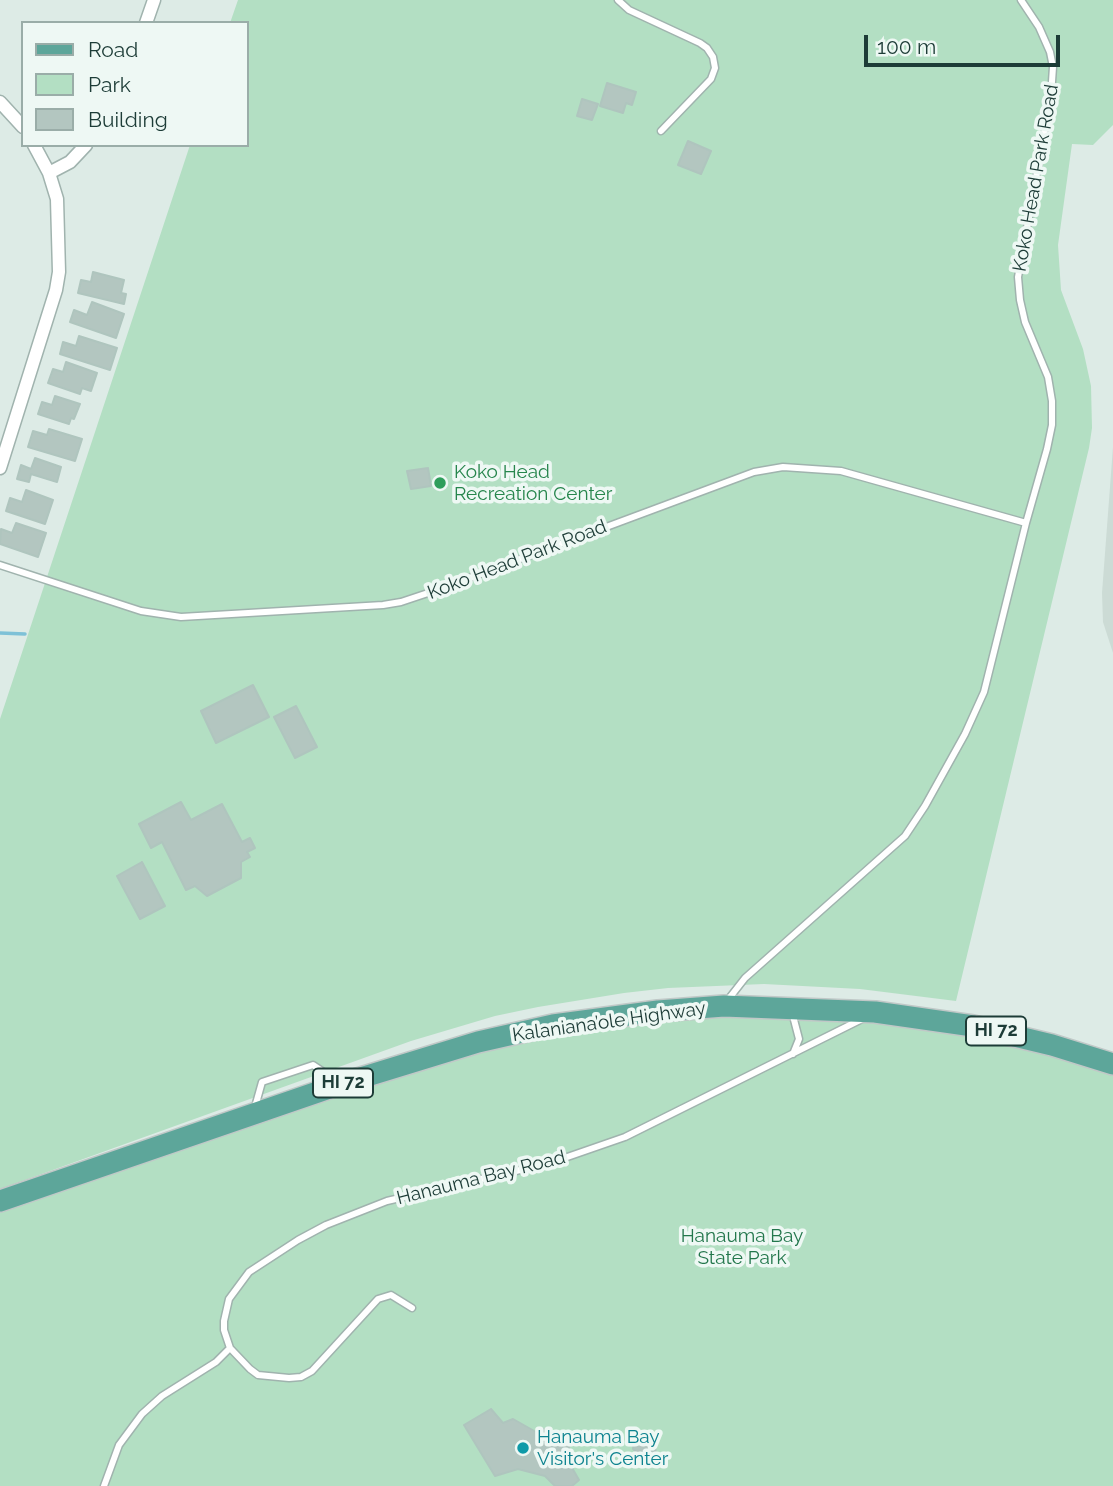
<!DOCTYPE html>
<meta charset="utf-8">
<style>
body{margin:0}
#map{position:relative;width:1113px;height:1486px;overflow:hidden;background:#ddebe6;font-family:Raleway,sans-serif}
canvas{display:block}
.legend{position:absolute;left:21px;top:21px;width:228px;height:126px;box-sizing:border-box;background:#eef8f4;border:2px solid #9aada8;margin:0;padding:9px 12px;list-style:none;font-size:21px;color:#1d3c37}
.legend li{display:flex;align-items:center;gap:14px;height:35px}
.legend b{width:35px;border:2px solid #9aada8}
.scale{position:absolute;left:864px;top:35px;width:196px;height:32px;box-sizing:border-box;border:4px solid #1d3c37;border-top:0;padding-left:9px;font-size:21px;line-height:24px;white-space:nowrap;color:#1d3c37;-webkit-text-stroke:5px #eef8f4;paint-order:stroke}
</style>
<div id="map">
<canvas width="1113" height="1486"></canvas>
<ul class="legend">
<li><b style="height:9px;background:#5da69a"></b>Road</li>
<li><b style="height:19px;background:#b3dfc3"></b>Park</li>
<li><b style="height:19px;background:#b3c6c0"></b>Building</li>
</ul>
<div class="scale">100 m</div>
</div>
<script>
const context = document.querySelector('canvas').getContext('2d');
context.lineJoin = 'round';
function paint(path, color) { context.fillStyle = color; context.fill(path, 'evenodd'); }
const poly = rows => new Path2D(rows.map(r => 'M' + r).join(''));
function stroke(path, color, width, dash) { context.strokeStyle = color; context.lineWidth = width; context.lineCap = dash ? 'butt' : 'round'; context.setLineDash(dash || []); context.stroke(path); }
function write(font, color, halo, rows, align = 'center') {
  context.font = font + ' Raleway,sans-serif'; context.lineWidth = 7; context.setLineDash([]); context.textBaseline = 'middle'; context.strokeStyle = halo; context.fillStyle = color; for (const [text, x, y, turn = 0] of rows) {
    context.save(); context.translate(x, y); context.rotate((+turn || 0) * Math.PI / 180); context.textAlign = isNaN(turn) ? turn : align; if (halo) context.strokeText(text, 0, 0); context.fillText(text, 0, 0); context.restore();
  }
}
const built = poly([
 [1113,447,1113,653,1103,622,1102,593]
]);
const green = poly([
 [238,0,1113,0,1113,125,1093,145,1072,144,1058,245,1061,290,1083,349,1091,386,1092,428,1089,448,956,1001,860,989,764,984,668,988,624,993,538,1007,495,1016,411,1041,0,1189,0,719,190,145,247,145,247,23,230,23],
 [658,1011,875,1012,1113,1064,1113,1486,0,1486,0,1201,341,1084]
]);
const stream = poly([
 [0,633,25,634]
]);
const building = poly([
 [607,83,636,92,632,105,626,103,623,113,600,106,607,83],
 [582,99,598,104,592,120,577,116,582,99],
 [688,141,711,151,701,174,678,165,688,141],
 [93,272,124,280,121,293,126,294,124,304,78,293,81,280,91,282,93,272],
 [92,302,124,314,116,338,70,322,74,310,87,315,92,302],
 [79,336,117,348,110,370,60,354,63,342,76,346,79,336],
 [66,362,97,373,91,391,82,388,80,394,48,383,53,369,63,372,66,362],
 [55,396,80,404,74,419,71,418,69,424,38,414,42,402,52,405,55,396],
 [49,429,82,439,75,461,28,447,33,431,47,435,49,429],
 [35,458,61,467,57,482,31,474,29,482,17,479,21,465,31,469,35,458],
 [428,468,431,486,411,489,407,471,428,468],
 [26,490,53,500,45,524,6,511,10,498,22,502,26,490],
 [16,523,46,533,38,557,0,544,1,529,12,533,16,523],
 [253,685,269,717,216,743,201,711,253,685],
 [296,706,317,747,295,758,274,717,296,706],
 [181,802,191,820,222,804,242,842,250,838,255,848,247,852,250,857,241,862,241,878,207,896,195,886,186,890,162,842,151,848,139,824,181,802],
 [142,862,165,906,140,919,117,876,142,862],
 [491,1409,503,1423,513,1419,536,1432,543,1429,571,1437,567,1459,579,1480,572,1486,555,1486,545,1476,518,1469,495,1476,464,1425,491,1409],
 [640,1432,653,1435,656,1454,645,1460,633,1449,634,1438,640,1432]
]);
const service = poly([
 [618,0,629,10,700,43,707,48,713,57,715,68,711,79,661,131],
 [0,565,141,611,181,617,383,605,401,602,437,590,754,472,783,467,841,471,1026,523],
 [727,1001,745,978,905,836,925,806,965,734,984,692,1026,523,1047,449,1052,425,1052,401,1048,377,1025,322,1020,300,1018,277,1051,96,1053,67,1050,52,1039,27,1021,0],
 [792,1012,799,1039,793,1054],
 [255,1107,262,1082,313,1065,337,1081],
 [412,1308,391,1295,378,1299,312,1371,301,1377,289,1378,258,1375,250,1369,230,1348,224,1330,224,1321,229,1299,249,1272,298,1240,326,1225,387,1201,550,1163,625,1137,864,1018],
 [104,1486,119,1445,142,1414,162,1396,216,1362,230,1348]
]);
const minor = poly([
 [146,23,154,0],
 [0,102,23,127],
 [49,173,70,162,86,145],
 [0,468,56,290,59,272,57,199,49,173,34,145]
]);
const primary = poly([
 [0,1201,341,1084,478,1042,553,1025,658,1011,724,1006,875,1012,973,1026,1052,1045,1113,1064]
]);
const markers = [
 [440,483,7,"#2e9e5b"],
 [523,1448,7,"#0f9aa8"]
];
const shields = [
 [996,1031,60],
 [343,1083,60]
];
const shieldNames = [
 ["HI 72",996,1031],
 ["HI 72",343,1083]
];
const streetNames = [
 ["Koko Head Park Road",1036,178,-80],
 ["Koko Head Park Road",517,560,-21],
 ["Kalaniana’ole Highway",609,1022,-8],
 ["Hanauma Bay Road",481,1178,-14]
];
const leisureNames = [
 ["Koko Head",454,472],
 ["Recreation Center",454,494]
];
const parkNames = [
 ["Hanauma Bay",742,1236],
 ["State Park",742,1258]
];
const cultureNames = [
 ["Hanauma Bay",537,1437],
 ["Visitor's Center",537,1459]
];
paint(built, '#ccdbd5');
paint(green, '#b3dfc3');
stroke(stream, '#7ec1d7', 3.5);
paint(building, '#b3c6c0');
stroke(building, '#afc5be', 2);
stroke(service, '#a0b3ae', 9);
stroke(minor, '#a0b3ae', 15);
stroke(primary, '#c0c8c7', 24);
stroke(service, '#fff', 6);
stroke(minor, '#fff', 12);
stroke(primary, '#5da69a', 21);
for (const [x, y, r, color] of markers) { const dot = new Path2D(); dot.arc(x, y, r, 0, 2 * Math.PI); context.fillStyle = color; context.fill(dot); stroke(dot, '#eef8f4', 2.5); }
for (const [x, y, w] of shields) { const box = new Path2D(); box.roundRect(x - w / 2, y - 14.5, w, 29, 5); context.fillStyle = '#eef8f4'; context.fill(box); stroke(box, '#1d3c37', 2); }
write('bold 18px', '#1d3c37', null, shieldNames);
write('19px', '#1d3c37', '#eef8f4', streetNames);
write('19px', '#27864d', '#eef8f4', leisureNames, 'left');
write('19px', '#23774c', '#eef8f4', parkNames);
write('19px', '#0d838f', '#eef8f4', cultureNames, 'left');
</script>
